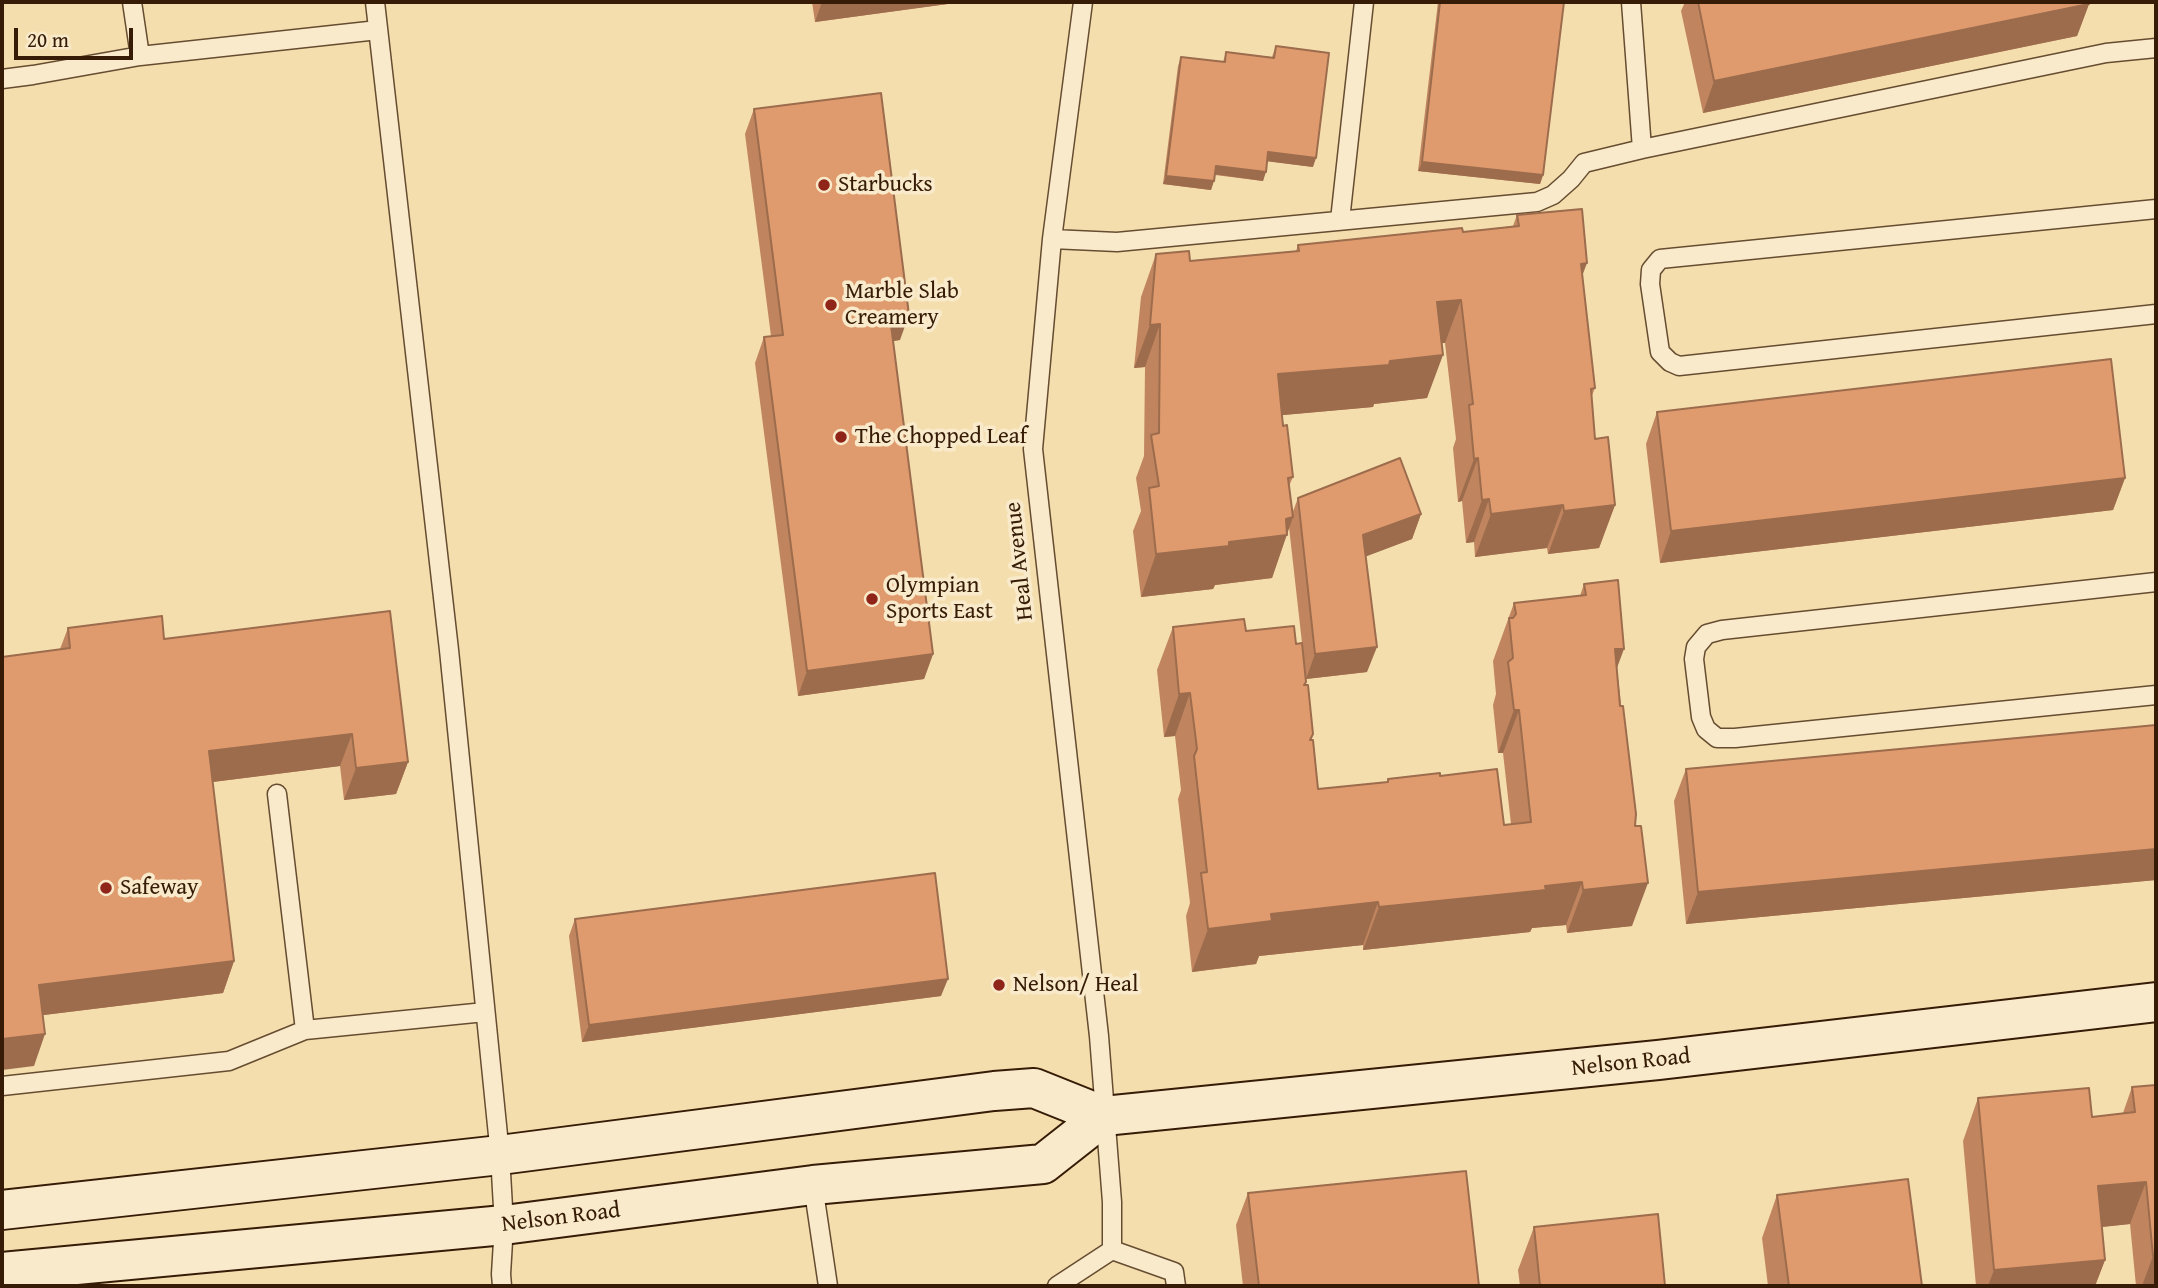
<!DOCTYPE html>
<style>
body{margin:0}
#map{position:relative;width:2158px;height:1288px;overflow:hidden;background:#f5deae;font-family:"Gentium Book Plus",serif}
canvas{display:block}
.frame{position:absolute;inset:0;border:4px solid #361b06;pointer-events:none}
.scale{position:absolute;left:14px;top:28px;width:119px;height:32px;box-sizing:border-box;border:4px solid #361b06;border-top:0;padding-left:9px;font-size:21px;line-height:24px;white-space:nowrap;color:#361b06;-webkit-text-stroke:5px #f8eaca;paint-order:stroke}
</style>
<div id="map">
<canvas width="2158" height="1288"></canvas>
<div class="frame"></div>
<div class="scale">20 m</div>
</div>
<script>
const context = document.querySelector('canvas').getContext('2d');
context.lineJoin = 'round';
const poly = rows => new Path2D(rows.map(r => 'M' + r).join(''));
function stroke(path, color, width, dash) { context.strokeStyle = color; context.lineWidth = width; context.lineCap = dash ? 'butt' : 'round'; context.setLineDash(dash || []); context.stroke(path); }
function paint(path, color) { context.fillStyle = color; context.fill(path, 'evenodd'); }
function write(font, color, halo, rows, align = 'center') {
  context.font = font + ' "Gentium Book Plus",serif'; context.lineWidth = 7; context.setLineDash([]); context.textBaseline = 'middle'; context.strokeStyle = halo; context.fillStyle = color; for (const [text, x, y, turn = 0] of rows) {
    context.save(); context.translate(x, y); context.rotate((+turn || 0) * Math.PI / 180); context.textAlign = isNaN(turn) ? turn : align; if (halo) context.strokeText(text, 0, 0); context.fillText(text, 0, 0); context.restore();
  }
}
const lane = poly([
 [132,2,140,56],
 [375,2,449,650,500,1155,504,1225,501,1274,502,1286],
 [1083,2,1052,239,1033,449,1099,1036,1112,1202,1112,1250,1174,1272,1176,1286],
 [1631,2,1642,149,2106,53,2156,48],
 [2,79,33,75,140,56,378,30],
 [2156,209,1660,259,1651,270,1650,284,1660,352,1670,362,1679,366,2156,314],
 [1340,220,1364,2],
 [1052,239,1117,242,1537,202,1553,195,1571,179,1584,163,1642,149],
 [2156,582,1722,630,1707,634,1696,647,1694,659,1701,717,1706,729,1717,738,1735,738,2156,695],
 [277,794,305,1030],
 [2,1086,229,1061,305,1030,485,1012],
 [813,1185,828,1286],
 [1057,1286,1112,1250]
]);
const secondary = poly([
 [2,1210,500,1155,994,1091,1034,1088,1104,1116,1658,1060,2156,1002],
 [2,1272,504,1225,813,1185,1043,1164,1104,1116]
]);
const wall = poly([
 [812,2,956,2,955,3,815,22],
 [1438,2,1564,2,1543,175,1540,184,1418,171],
 [1685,2,2088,2,2089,4,2077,36,1703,113,1681,11],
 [1276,46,1313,167,1267,161,1263,181,1215,175,1211,190,1163,184,1178,66,1181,57,1223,62,1226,52,1272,57],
 [754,109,900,340,893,341,933,654,924,679,798,696,755,363,764,337,771,336,745,134],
 [1517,215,1582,275,1595,388,1591,398,1595,439,1615,505,1599,548,1548,554,1547,548,1475,557,1474,542,1466,543,1462,501,1458,502,1453,448,1456,439,1445,343,1441,343,1427,398,1374,404,1373,407,1282,415,1293,477,1289,486,1292,514,1298,498,1421,514,1412,539,1366,556,1367,672,1306,679,1305,685,1318,789,1387,782,1388,779,1440,776,1504,825,1511,824,1503,753,1498,753,1493,705,1496,694,1493,661,1514,603,1580,596,1584,584,1617,669,1635,826,1632,926,1567,933,1566,925,1532,928,1530,932,1363,950,1363,945,1259,956,1256,964,1192,972,1186,916,1190,903,1178,799,1181,790,1175,736,1164,737,1157,670,1173,627,1246,631,1296,644,1302,643,1289,527,1272,578,1215,585,1213,589,1141,597,1133,531,1141,511,1136,478,1144,456,1145,367,1134,368,1141,297,1156,254,1190,261,1296,251,1298,245,1463,232,1513,226],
 [1657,412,2125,478,2113,510,1660,563,1646,444],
 [68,628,164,639,408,762,396,794,344,800,340,766,212,782,234,961,223,993,43,1015,34,1066,60,649],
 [2156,725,2156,880,1686,924,1674,801,1686,769],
 [575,919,941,996,582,1042,569,936],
 [2156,1085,2156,1286,2136,1286,2130,1224,2102,1227,2105,1260,2095,1286,1976,1286,1963,1141,1978,1098,2092,1117,2123,1113,2132,1087],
 [1248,1193,1479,1286,1243,1286,1236,1225],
 [1777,1195,1922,1286,1768,1286,1762,1238],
 [1534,1227,1665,1286,1520,1286,1518,1270]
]);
const shadedWall = poly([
 [822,2,956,2,955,3,815,22],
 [2089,4,2077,36,1703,113,1714,81],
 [1268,152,1316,158,1313,167,1265,161],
 [1422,162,1543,175,1540,184,1418,171],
 [1216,166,1266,172,1263,181,1213,174],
 [1166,176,1214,181,1211,190,1163,184],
 [1587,263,1571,306,1581,264],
 [1461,300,1445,343,1421,344,1437,302],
 [909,315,900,340,880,343,890,317],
 [1160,324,1145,367,1134,368,1150,325],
 [1443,355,1427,398,1374,404,1373,407,1262,417,1278,374],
 [1478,458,1462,501,1458,502,1474,459],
 [2125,478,2113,510,1660,563,1671,531],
 [1489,499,1474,542,1466,543,1482,500],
 [1563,505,1547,548,1475,557,1491,514],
 [1615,505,1599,548,1548,554,1564,511],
 [1421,514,1412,539,1354,561,1363,535],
 [1293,517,1272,578,1215,585,1213,589,1141,597,1156,554,1229,542,1286,519],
 [1377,647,1367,672,1306,679,1315,654],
 [1615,649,1624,649,1608,692],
 [933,654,924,679,798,696,807,671],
 [1190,693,1175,736,1164,737,1179,694],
 [1514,710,1519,710,1503,753,1498,753],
 [352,734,340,766,197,784,209,751],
 [408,762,396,794,344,800,356,768],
 [2156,849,2156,880,1686,924,1698,892],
 [1582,882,1566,925,1532,928,1530,932,1363,950,1379,907],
 [1648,883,1632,926,1567,933,1583,890],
 [1378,902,1363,945,1259,956,1256,964,1192,972,1208,929,1271,914],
 [234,961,223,993,28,1017,39,985],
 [948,979,941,996,582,1042,589,1025],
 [45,1034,34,1066,2,1070,2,1039],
 [2146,1182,2130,1224,2082,1229,2098,1186],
 [2153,1256,2156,1256,2156,1286,2142,1286],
 [2105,1260,2095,1286,1988,1286,1994,1270]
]);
const building = poly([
 [1440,2,1564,2,1543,175,1422,162,1440,2],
 [1698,2,2088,2,2089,4,1714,81,1698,2],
 [1276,46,1329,53,1316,158,1268,152,1266,172,1216,166,1214,181,1166,176,1181,57,1225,62,1226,52,1274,58,1276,46],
 [881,93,909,315,890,317,933,654,807,671,764,337,783,335,754,109,881,93],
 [1582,209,1587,263,1581,264,1595,388,1591,389,1595,439,1608,437,1615,505,1564,511,1563,505,1491,514,1489,499,1482,500,1478,458,1474,459,1469,405,1473,404,1461,300,1437,302,1443,355,1390,361,1389,365,1278,374,1283,426,1287,425,1293,477,1288,478,1293,517,1286,519,1287,535,1229,542,1229,546,1156,554,1149,488,1159,486,1151,435,1159,433,1160,324,1150,325,1156,254,1189,251,1190,261,1299,251,1298,245,1462,228,1463,232,1519,226,1517,215,1582,209],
 [2111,359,2125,478,1671,531,1657,412,2111,359],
 [1400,458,1421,514,1363,535,1377,647,1315,654,1298,498,1400,458],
 [1618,580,1624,649,1615,649,1620,706,1623,706,1636,814,1635,826,1641,826,1648,883,1583,890,1582,882,1545,886,1546,890,1379,907,1378,902,1271,914,1272,921,1208,929,1201,873,1207,872,1194,756,1197,749,1190,693,1179,694,1173,627,1244,619,1246,631,1294,626,1296,644,1302,643,1306,682,1304,685,1308,685,1313,734,1310,740,1313,740,1318,789,1388,782,1388,779,1440,773,1440,776,1497,769,1504,825,1531,822,1519,710,1514,710,1508,662,1513,658,1509,618,1513,618,1516,614,1514,603,1586,595,1584,584,1618,580],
 [390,611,408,762,356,768,352,734,209,751,234,961,39,985,45,1034,2,1039,2,657,70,648,68,628,162,616,164,639,390,611],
 [2156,725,2156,849,1698,892,1686,769,2156,725],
 [935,873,948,979,589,1025,575,919,935,873],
 [2156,1085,2156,1256,2153,1256,2146,1182,2098,1186,2105,1260,1994,1270,1978,1098,2089,1088,2092,1117,2135,1112,2132,1087,2156,1085],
 [1466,1171,1479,1286,1259,1286,1248,1193,1466,1171],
 [1908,1179,1922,1286,1789,1286,1777,1195,1908,1179],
 [1658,1214,1665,1286,1540,1286,1534,1227,1658,1214]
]);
const markers = [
 [824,185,7,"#8f2418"],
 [831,305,7,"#8f2418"],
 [841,437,7,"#8f2418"],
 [872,599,7,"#8f2418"],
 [106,888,7,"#8f2418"],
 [999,985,7,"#8f2418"]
];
const poiNames = [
 ["Starbucks",838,185],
 ["Marble Slab",845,292],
 ["Creamery",845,318],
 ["The Chopped Leaf",855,437],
 ["Olympian",886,586],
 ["Sports East",886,612],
 ["Safeway",120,888],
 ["Nelson/ Heal",1013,985]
];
const streetNames = [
 ["Heal Avenue",1020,561,-96],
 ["Nelson Road",1631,1063,-6],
 ["Nelson Road",561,1218,-7]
];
stroke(lane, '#664c30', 21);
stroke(secondary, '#361b06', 42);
stroke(lane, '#f8eaca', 18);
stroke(secondary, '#f8eaca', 38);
paint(wall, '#c0855f');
paint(shadedWall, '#9c6c4d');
paint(building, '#df9b6e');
stroke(building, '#9c6c4d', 2);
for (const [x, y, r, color] of markers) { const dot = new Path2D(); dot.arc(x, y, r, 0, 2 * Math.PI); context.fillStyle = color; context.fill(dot); stroke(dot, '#f8eaca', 2.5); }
write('23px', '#361b06', '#f8eaca', poiNames, 'left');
write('23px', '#361b06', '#f8eaca', streetNames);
</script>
